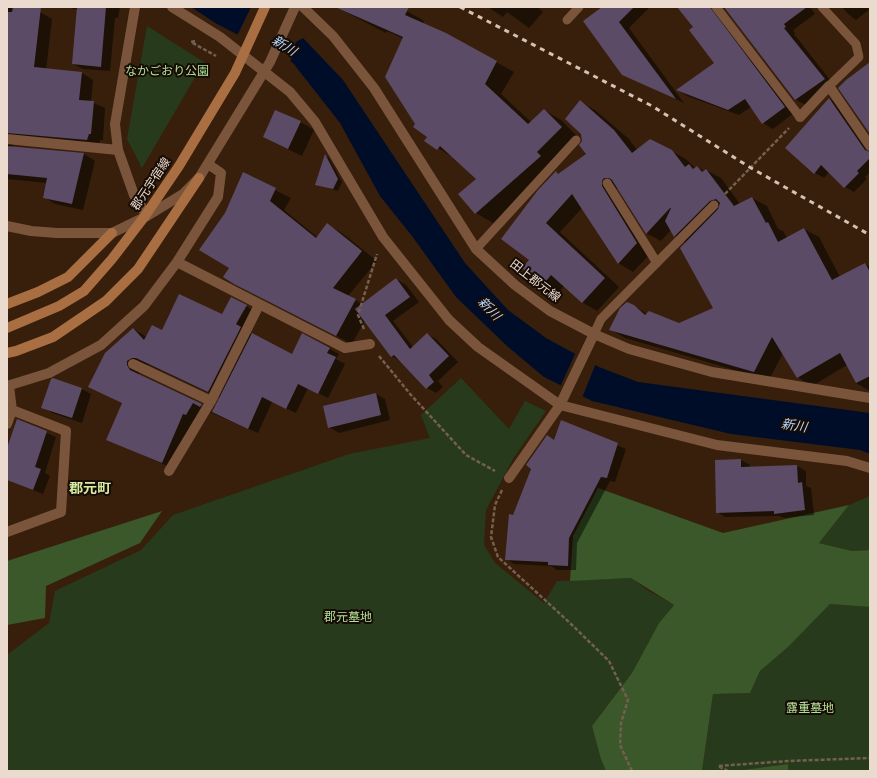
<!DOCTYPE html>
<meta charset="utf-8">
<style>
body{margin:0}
#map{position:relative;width:877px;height:778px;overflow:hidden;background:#371f0b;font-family:Inter,sans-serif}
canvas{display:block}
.frame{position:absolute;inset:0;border:8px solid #ebdbcf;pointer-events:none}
</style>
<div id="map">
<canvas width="877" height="778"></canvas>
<div class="frame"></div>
</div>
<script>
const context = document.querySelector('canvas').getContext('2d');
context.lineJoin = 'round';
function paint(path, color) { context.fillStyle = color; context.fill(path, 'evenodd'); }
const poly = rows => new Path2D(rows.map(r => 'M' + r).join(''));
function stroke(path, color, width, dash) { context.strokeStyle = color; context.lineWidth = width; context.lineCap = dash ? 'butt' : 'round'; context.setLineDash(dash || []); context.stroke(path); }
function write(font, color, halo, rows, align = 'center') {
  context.font = font + ' Inter,"Noto Sans JP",sans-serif'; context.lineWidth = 4; context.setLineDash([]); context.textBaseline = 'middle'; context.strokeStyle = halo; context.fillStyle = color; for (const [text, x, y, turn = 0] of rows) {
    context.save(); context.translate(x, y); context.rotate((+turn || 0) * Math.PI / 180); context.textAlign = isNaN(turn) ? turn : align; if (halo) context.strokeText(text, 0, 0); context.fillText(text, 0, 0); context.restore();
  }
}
const green = poly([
 [147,26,204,62,142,168,127,139],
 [461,378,509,429,525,401,546,411,513,459,486,510,484,545,495,563,544,603,557,581,632,578,647,590,674,605,659,623,632,673,592,726,606,771,7,771,7,655,49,623,55,591,141,550,173,515,349,454,430,438,421,415],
 [870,496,870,550,852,551,819,543,849,505],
 [830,604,870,607,870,771,788,771,788,764,735,771,702,771,713,694,750,693,760,671,788,647]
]);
const forest = poly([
 [598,488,723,533,849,505,819,543,852,551,870,550,870,607,830,604,788,647,760,671,750,693,713,694,702,771,606,771,601,759,592,726,632,673,659,623,674,605,631,578,570,581,573,536],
 [162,511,140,543,46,586,45,618,7,625,7,561],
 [788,764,788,771,735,771]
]);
const water = poly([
 [191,7,257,7,304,39,343,80,465,263,508,310,546,338,599,367,638,382,870,413,870,454,860,450,731,434,592,401,544,377,507,346,456,297,412,236,380,196,340,123,293,63,217,24]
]);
const pier = poly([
 [251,7,261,7,305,37,296,42,290,63,237,36],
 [576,352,596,363,582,398,560,387]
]);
const shadow = poly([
 [7,7,40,12,52,19,46,70,82,73,93,80,91,102,105,108,103,140,100,140,99,146,14,141,13,147,84,154,95,161,83,210,55,204,44,197,47,183,7,179],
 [67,7,120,7,118,18,115,18,110,71,83,69,73,64,78,10],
 [336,7,398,7,407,11,424,21,423,24,445,34,514,72,501,94,531,122,544,110,561,120,578,137,558,166,493,223,476,213,477,179,455,159,426,140,428,137,417,124,404,39,387,31,386,33],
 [488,7,537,7,543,12,529,28,507,12,503,17],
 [604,7,650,7,629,28,684,103,623,74],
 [678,7,810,7,815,14,793,30,795,33,794,34,834,85,806,105,796,100,725,7,720,10,794,113,773,129,763,123,751,107,739,115,687,96,678,90,716,64,695,27],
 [842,7,870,7,870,9,856,20,848,14],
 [830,99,839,105,870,150,870,172,865,177,867,179,854,192,845,187,829,172,824,178,815,173],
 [580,102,595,110,629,139,637,150,672,151,687,160,695,168,697,167,704,171,706,170,721,178,740,204,752,198,767,206,778,229,783,231,787,238,804,229,819,237,840,277,865,264,870,267,870,391,856,383,847,365,812,386,797,377,783,353,769,380,625,338,610,329,633,305,647,314,679,324,714,308,686,243,675,236,671,230,661,241,646,233,618,187,616,189,652,252,633,272,618,263,582,208,560,232,619,287,597,311,582,302,564,286,557,294,542,285,531,260,556,172,559,174,587,154,583,141],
 [300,122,314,130,302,156,264,137],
 [325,156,329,158,342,182,338,191,316,184],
 [243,174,291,198,284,210,317,237,327,225,342,233,377,261,348,296,362,304,396,279,406,285,419,302,393,321,413,347,427,334,436,339,458,362,438,381,443,387,436,393,427,388,401,362,392,356,365,320,352,344,250,292,230,268,226,213],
 [246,306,258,313,247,332,253,335,292,355,330,349,339,354,336,359,345,364,328,398,308,388,296,413,272,402,258,433,205,410,174,469,107,439,122,403,90,387,133,329,147,337,162,331,222,315],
 [142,365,149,365,220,398,213,412,139,375,139,369],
 [51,380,82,389,91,394,82,423,52,413,43,407],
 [376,394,385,399,390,420,339,433,329,427],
 [18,420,56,437,45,473,50,476,43,494,7,480,7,451],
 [562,422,626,449,615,482,610,481,577,543,576,570,557,570,551,566,514,564,506,559,514,516,555,441],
 [741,460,750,465,750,468,797,466,806,471,806,486,811,488,814,515,784,518,779,516,725,517,717,512,716,461]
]);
const building = poly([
 [13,7,41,7,34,67,82,72,79,100,94,101,91,134,89,134,87,140,7,133,7,12,12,12],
 [77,7,106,7,101,67,72,64],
 [335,7,409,7,405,15,446,33,497,61,485,84,528,124,544,109,562,127,537,152,541,156,475,214,458,194,476,179,440,146,437,150,424,141,427,137,413,127,415,124,385,77,403,37],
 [602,7,634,7,619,22,676,99,622,75,583,21],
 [677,7,710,7,785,107,762,124,745,99,728,110,676,90,714,63,689,30,693,27],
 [724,7,807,7,784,24,786,27,784,28,825,79,795,100],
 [870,62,870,134,838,88,846,80],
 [829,98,865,150,870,152,870,158,857,171,859,173,844,188,821,165,814,174,785,148],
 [580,100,614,130,632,153,650,139,672,150,685,167,689,164,693,169,697,166,702,172,706,169,734,206,752,197,766,223,768,222,778,242,804,228,832,280,865,263,870,272,870,376,856,383,840,353,797,378,772,337,754,372,609,330,620,308,627,302,634,305,645,315,649,311,679,323,713,308,680,248,718,209,720,203,716,199,710,201,674,237,665,221,671,208,670,208,646,234,612,180,609,178,604,178,602,181,602,186,637,243,618,264,572,194,546,223,605,278,582,303,551,275,542,286,522,268,529,260,501,239,538,190,556,171,558,174,586,154,579,145,582,141,581,134,565,119],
 [275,110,301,121,288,149,263,137],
 [7,146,84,153,72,204,43,198,47,178,7,174],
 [325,154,338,179,333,189,315,185],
 [243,172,276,188,270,201,316,238,327,223,362,251,333,288,356,299,336,336,234,284,223,277,229,268,199,250,225,213],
 [396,278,410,297,385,315,410,349,427,333,449,356,429,375,434,382,426,389,394,355,391,357,355,309],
 [179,294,222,314,231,297,247,305,236,324,241,327,208,392,136,358,132,358,127,361,127,365,130,370,202,404,200,407,193,403,186,415,183,414,162,463,106,440,122,403,88,387,105,353,133,328,144,340,152,325,162,330],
 [252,333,292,354,302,333,330,348,327,353,336,357,318,394,298,384,286,409,262,397,248,429,212,412],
 [53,378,82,388,72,418,41,408,51,379],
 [376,393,381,415,328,428,323,406],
 [17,419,47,431,35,467,41,469,33,490,7,480,7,448],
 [561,420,618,443,607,478,601,477,569,538,568,566,548,565,548,562,505,560,509,514,513,515,531,469,526,465,547,435,554,440],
 [741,459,741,467,797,465,798,483,802,482,805,510,774,514,774,511,716,513,715,460]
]);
const path = poly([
 [195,41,191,42,216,56],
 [725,194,789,128],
 [364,329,358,315,377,254],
 [379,356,411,395,466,455,495,471],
 [502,490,495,505,491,537,498,557,570,623,609,661,628,700,621,723,620,745,632,771],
 [728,771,718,766,788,761,870,758]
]);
const lane = poly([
 [716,7,800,117],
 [822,7,856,44,859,57,829,86],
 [567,20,579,7],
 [607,183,657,263],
 [476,249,576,140],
 [594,334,601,319,714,205]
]);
const street = poly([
 [135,7,115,124,118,150,134,195,147,216],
 [172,7,220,37,290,92,315,122,383,237,449,320,478,347,560,405,717,445,847,461,870,468],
 [303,7,333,36,374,88,476,249,515,285,550,311,594,334,629,349,712,372,870,398],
 [800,117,829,86,870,146],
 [7,139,118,150],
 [7,226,31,231,57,233,112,233,147,216,183,194,199,178,270,62,295,7],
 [177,262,345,348,370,344],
 [133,364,211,401],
 [7,386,49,373,101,345,144,306,177,262,218,197,221,173,208,164],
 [7,424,12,410,9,386],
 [169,471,211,401,259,305],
 [509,478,560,405,594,334],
 [7,532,61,512,66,431,12,410]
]);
const secondary = poly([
 [7,304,38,292,68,277,112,233],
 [7,353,16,351,53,337,106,301,138,269,199,178]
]);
const rail = poly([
 [460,7,652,106,751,168,870,235]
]);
const secondaryBridge = poly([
 [7,328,59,306,84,291,112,259,145,216,179,166,235,73,265,7]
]);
const parkNames = [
 ["なかごおり公園",167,71],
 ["郡元墓地",348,617],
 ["露重墓地",810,708]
];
const streetNames = [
 ["郡元宇宿線",151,184,-56],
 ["田上郡元線",535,281,38]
];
const waterNames = [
 ["新川",284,46,32],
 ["新川",489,309,46],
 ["新川",794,426,9]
];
const quarterNames = [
 ["郡元町",90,489]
];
paint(green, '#273b1c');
paint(forest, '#3b582a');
paint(water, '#000d29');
paint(pier, '#371f0b');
paint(shadow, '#0007');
paint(building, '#5c4b66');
stroke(path, '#755f4e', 2.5, [4, 2]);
stroke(lane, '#7a553b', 9);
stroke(street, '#7a553b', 10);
stroke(secondary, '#a96f43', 10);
stroke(rail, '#d3c2b5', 3, [5, 5]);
stroke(secondaryBridge, '#a96f43', 10);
write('12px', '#b0e097', '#170c05', parkNames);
write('12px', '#ebdbcf', '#170c05', streetNames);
write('italic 13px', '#b5d4fc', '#170c05', waterNames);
write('bold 14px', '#d6eca1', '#170c05', quarterNames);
</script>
